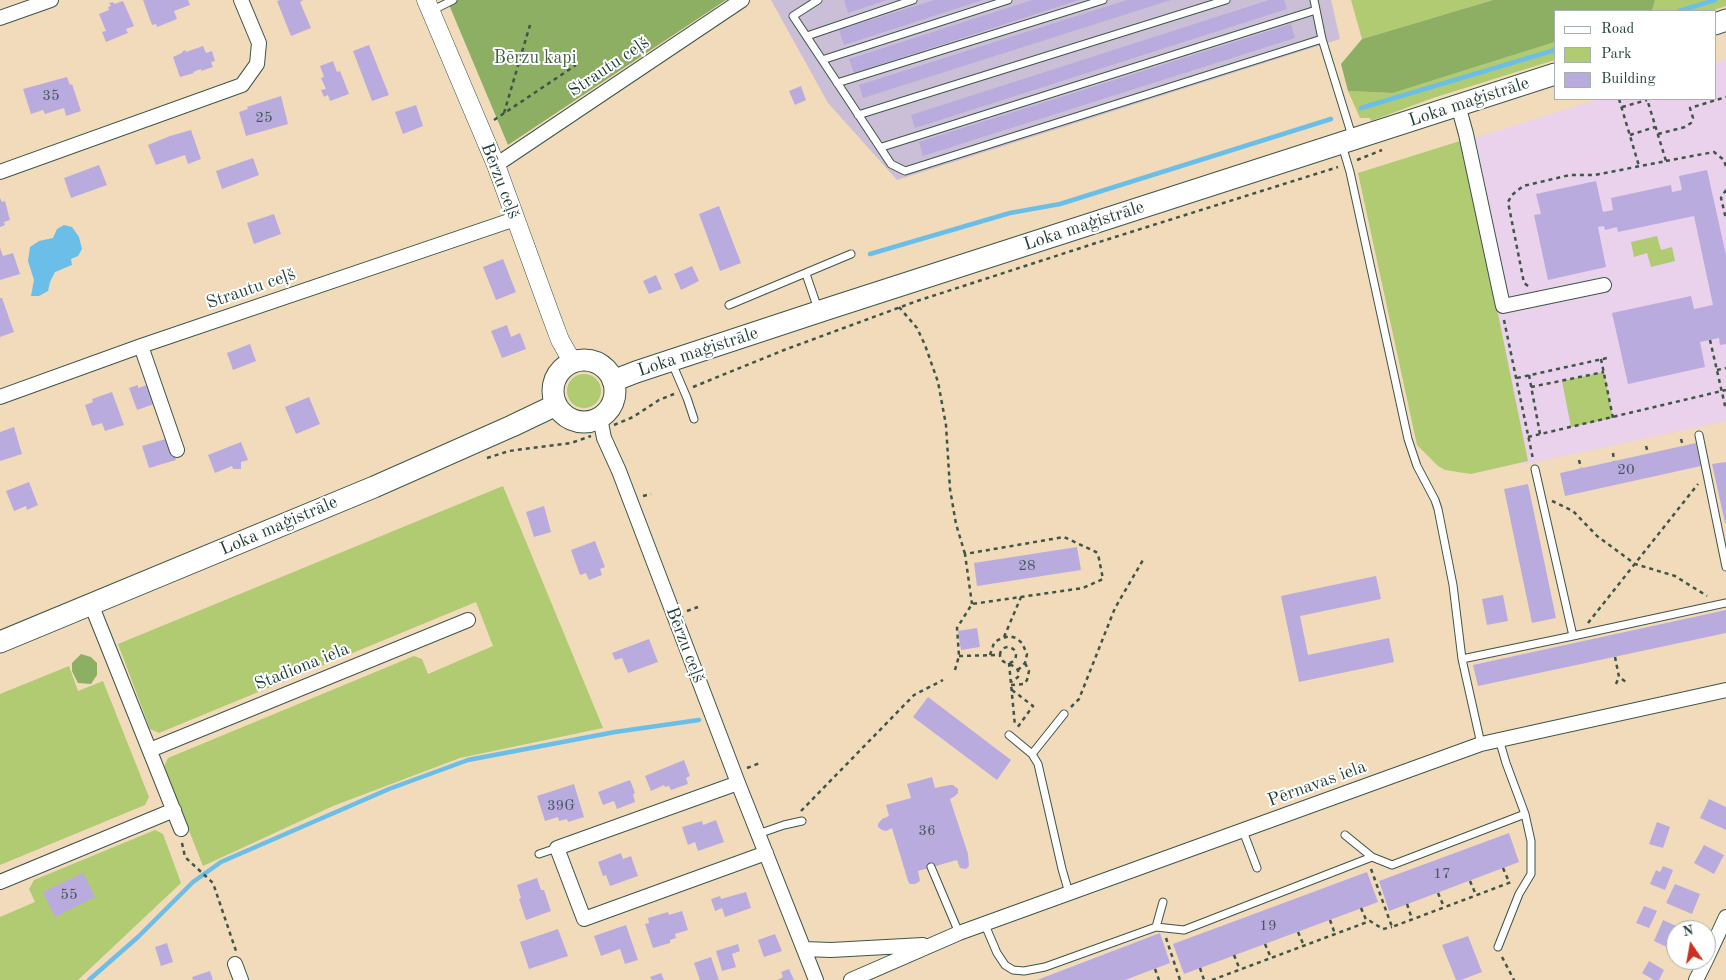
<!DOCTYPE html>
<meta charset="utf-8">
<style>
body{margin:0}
#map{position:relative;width:1726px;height:980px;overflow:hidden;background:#f1dbbb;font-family:"Old Standard TT",serif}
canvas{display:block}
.legend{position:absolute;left:1554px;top:10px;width:162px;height:90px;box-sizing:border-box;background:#fff;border:1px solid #a5b1ae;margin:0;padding:6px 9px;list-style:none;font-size:15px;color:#1f3d34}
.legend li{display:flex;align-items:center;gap:10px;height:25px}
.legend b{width:25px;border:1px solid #a5b1ae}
.north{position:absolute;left:1666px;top:920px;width:50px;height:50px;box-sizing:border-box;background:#fff;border:1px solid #a5b1ae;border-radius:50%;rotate:348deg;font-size:14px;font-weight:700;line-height:20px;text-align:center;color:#1f3d34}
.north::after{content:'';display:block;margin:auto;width:18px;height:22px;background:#c8321e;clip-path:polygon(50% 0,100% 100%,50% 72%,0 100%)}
</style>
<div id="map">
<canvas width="1726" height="980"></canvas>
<ul class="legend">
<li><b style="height:6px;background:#fff"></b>Road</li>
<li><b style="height:14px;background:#b0cb71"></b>Park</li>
<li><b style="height:14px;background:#baabdf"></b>Building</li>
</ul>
<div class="north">N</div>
</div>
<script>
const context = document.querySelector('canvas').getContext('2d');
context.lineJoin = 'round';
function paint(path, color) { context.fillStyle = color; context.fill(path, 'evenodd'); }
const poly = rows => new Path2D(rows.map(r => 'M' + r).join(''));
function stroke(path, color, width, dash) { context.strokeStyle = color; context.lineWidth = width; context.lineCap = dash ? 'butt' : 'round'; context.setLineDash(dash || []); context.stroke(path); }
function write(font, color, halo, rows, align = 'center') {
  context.font = font + ' "Old Standard TT",serif'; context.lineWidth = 4; context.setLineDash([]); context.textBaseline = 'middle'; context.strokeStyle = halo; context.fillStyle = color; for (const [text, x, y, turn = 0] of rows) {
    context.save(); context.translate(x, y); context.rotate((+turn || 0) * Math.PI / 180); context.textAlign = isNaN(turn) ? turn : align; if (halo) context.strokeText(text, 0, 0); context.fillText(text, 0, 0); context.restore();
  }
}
const built = poly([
 [1726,59,1726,421,1522,465,1455,144,1600,99,1715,99,1715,63]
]);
const industrial = poly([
 [771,0,1331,0,1340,39,897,180,828,103]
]);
const green = poly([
 [1351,0,1493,0,1362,39],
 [1655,0,1726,0,1726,6,1711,11,1652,11],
 [1555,42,1555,60,1433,98,1371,121,1370,118,1360,118,1348,91,1393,93],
 [1460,141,1468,167,1528,461,1471,474,1445,470,1438,466,1417,445,1358,173],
 [1657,236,1661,250,1672,247,1675,261,1651,267,1647,253,1634,257,1631,242],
 [1604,372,1613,418,1571,427,1562,381],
 '567 391a17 17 0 1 1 34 0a17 17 0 1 1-34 0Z',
 [503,486,603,728,460,758,333,806,203,866,164,767,168,758,414,656,422,659,428,674,493,646,476,602,159,733,150,729,118,644],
 [69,666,78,691,103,681,149,797,145,805,0,865,0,694],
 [155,830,163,834,181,883,78,980,0,980,0,917,35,902,29,889,34,880]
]);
const forest = poly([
 [447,0,726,0,508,145],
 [1493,0,1655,0,1652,11,1555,11,1555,42,1393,93,1348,91,1341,64,1362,39],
 [81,654,91,657,97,663,97,675,91,684,78,683,72,671,72,663]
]);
const water = poly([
 [64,225,72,227,79,237,82,249,78,256,71,259,72,265,55,272,50,282,48,291,39,296,31,296,34,280,28,261,30,247,39,241,53,238,57,229]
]);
const stream = poly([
 [1679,11,1715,0],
 [1361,108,1555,50],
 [870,254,1010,213,1060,204,1331,119],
 [89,980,138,937,193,882,221,862,389,789,468,760,615,732,699,720]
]);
const building = poly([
 [143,0,188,0,190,5,174,11,177,19,157,27,156,24,152,25],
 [280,0,303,0,300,2,311,28,291,36,277,1],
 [844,0,887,0,848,13],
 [934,0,983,0,844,45,839,30],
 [1032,0,1079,0,854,73,849,59],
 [1127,0,1171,0,863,98,859,85],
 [1269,0,1284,0,1287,9,915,128,911,115],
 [123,1,134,26,126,29,128,33,106,42,102,32,106,31,99,14,109,10,108,7,111,6,109,3,113,2,114,4],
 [1291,24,1295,38,923,156,919,142],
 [369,45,389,95,372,101,353,51],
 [203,46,206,53,212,51,215,61,211,62,213,67,201,71,201,69,193,72,194,73,180,77,173,57,182,53,182,52,185,50,186,52],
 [333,61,337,72,340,71,349,94,330,101,328,95,324,97,321,90,326,89,321,78,324,77,320,66],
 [67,77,70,85,72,84,81,111,66,116,64,108,45,114,43,110,31,114,23,89],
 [801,86,806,100,795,105,789,91],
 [281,96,288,124,246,136,239,112,248,109,247,107],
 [416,105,423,126,403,134,395,112],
 [191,130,201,159,188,164,185,155,156,165,148,145,170,136],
 [253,158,259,175,222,189,216,171],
 [99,165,107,185,71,198,64,178],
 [1707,170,1726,255,1726,344,1720,345,1719,338,1700,342,1705,367,1628,384,1612,313,1691,296,1694,309,1713,305,1694,216,1618,232,1617,227,1605,230,1604,226,1598,227,1606,267,1548,280,1534,215,1541,214,1536,194,1596,181,1603,212,1613,210,1611,198,1671,185,1672,192,1682,190,1679,176],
 [0,198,2,202,5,201,10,220,4,222,5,225,0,227],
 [719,206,741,263,720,271,699,214],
 [274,214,281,234,254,244,247,223],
 [0,248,3,256,13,253,20,274,0,280],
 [503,259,516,292,496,300,483,267],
 [692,266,699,281,681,290,674,274],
 [656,275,662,289,649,294,643,281],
 [0,298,2,298,14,332,0,337],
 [507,325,511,337,520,333,526,349,502,358,491,331],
 [250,344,256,361,233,370,227,353],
 [138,385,138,388,147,385,154,404,137,410,129,388],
 [112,392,124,425,105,431,102,423,92,426,85,405,93,402,92,399],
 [309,397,320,424,296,434,285,407],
 [14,427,22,454,0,461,0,432],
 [169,438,176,460,149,468,142,446],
 [241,442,248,460,241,462,241,469,233,469,232,466,215,473,208,455],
 [1696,443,1701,466,1565,496,1560,473],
 [1726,462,1726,523,1725,523,1712,464],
 [29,482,38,505,27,510,26,506,14,511,6,491],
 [1528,484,1556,618,1532,623,1504,489],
 [544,506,551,532,534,537,526,512],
 [595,541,605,567,600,569,602,575,589,580,586,573,580,575,571,550],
 [1077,547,1081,570,977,586,974,563],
 [1376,576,1381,599,1300,616,1308,655,1389,638,1394,662,1299,682,1281,596],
 [1503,595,1508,621,1487,625,1482,599],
 [1726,610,1726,633,1478,686,1473,665],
 [977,628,980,647,961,650,958,631],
 [649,639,658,662,628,673,622,658,615,660,612,653],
 [928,697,1011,760,997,780,913,717],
 [684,760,690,776,686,778,688,784,671,790,669,786,665,787,664,785,651,791,645,776],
 [932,777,935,788,950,785,953,785,958,789,958,793,955,796,950,799,968,854,969,866,966,869,960,868,957,860,918,871,920,881,915,884,910,884,908,881,892,828,886,831,882,830,878,827,878,824,882,819,889,816,886,805,911,798,907,784],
 [630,780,635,793,633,794,635,802,617,809,614,801,603,805,598,792],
 [574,784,584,817,568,822,567,819,559,821,558,817,545,821,537,796],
 [1709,799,1726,807,1726,830,1700,818],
 [716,820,724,842,698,851,695,842,688,845,682,827,702,821,703,825],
 [1657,822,1670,827,1663,848,1649,844],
 [1509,833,1519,862,1389,911,1379,881],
 [1704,845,1724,855,1714,874,1694,863],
 [621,853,623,859,631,856,638,876,610,886,606,875,603,876,598,862],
 [1663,866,1673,870,1665,890,1650,884,1656,870,1660,872],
 [1367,872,1378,902,1184,974,1173,944],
 [83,873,95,897,55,917,43,892],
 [537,878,541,890,544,890,551,911,526,920,519,899,521,898,517,885],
 [1675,884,1700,894,1692,914,1666,903],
 [746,892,751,908,725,917,722,908,715,911,711,899,720,896,721,899],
 [1644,906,1657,911,1649,928,1636,923],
 [682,911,688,930,675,934,676,938,670,940,670,943,653,948,645,924,649,923,648,918,668,912,669,915],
 [1663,920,1685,930,1676,930,1676,944,1673,950,1654,941],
 [626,925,638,960,625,964,620,949,601,956,594,936],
 [558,929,568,956,529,969,520,942],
 [1160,933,1170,963,1125,980,1037,980],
 [775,934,782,951,764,957,758,940],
 [1468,936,1482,972,1461,980,1456,980,1442,945],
 [167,943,173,962,161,966,155,947],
 [738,944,740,951,732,954,736,967,722,971,716,951],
 [711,957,719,980,700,980,694,963],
 [1649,961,1664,970,1659,980,1654,980,1642,973],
 [789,969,794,980,777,980,783,977,781,972],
 [210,971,213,980,193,980,192,977],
 [661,973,664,980,652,980,650,977]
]);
const path = poly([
 [1619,99,1639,166],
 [1622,107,1647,100],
 [504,113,530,25],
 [494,120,576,65],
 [1658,134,1685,127,1691,123,1693,118,1690,108,1726,97],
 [1630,135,1655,127],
 [1357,160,1382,150],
 [1666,161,1714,152,1724,160,1726,167],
 [1726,190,1721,198,1726,219],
 [1528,286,1524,283,1508,202,1512,195,1523,186,1570,175,1595,175,1666,161,1647,99],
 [899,307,917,328,925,345,938,382,946,425,950,489,956,524,965,554],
 [1504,320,1533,459],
 [1710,340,1726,410],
 [1601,359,1613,418],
 [1717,370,1726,368],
 [1529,375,1540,434],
 [1517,378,1607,358],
 [693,387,784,350,917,301,1096,243,1338,167],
 [1531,387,1604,372],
 [614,425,633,417,659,400,674,394],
 [1528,437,1726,390],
 [1681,439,1683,446],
 [1646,446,1648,453],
 [1613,453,1614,461],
 [487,458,509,451,571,443,591,436],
 [1579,460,1581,468],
 [643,496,651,494],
 [1552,501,1573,511,1597,536,1635,564,1675,576,1707,596],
 [687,611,698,607],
 [1588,623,1698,484],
 [1004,637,1021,597],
 '1000 655a8 8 0 1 1 16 0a8 8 0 1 1-16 0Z',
 [990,655,994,643,998,640,1009,636,1016,638,1022,643,1027,654,1025,663,1018,670],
 [959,656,1000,655],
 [1615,657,1619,677,1626,682],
 [1009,663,1015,726],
 [1010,664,1017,669,1019,673,1018,677,1011,682],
 [955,670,959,656,957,628,972,604,1083,588,1103,579,1098,554,1096,552,1064,537,965,554,972,604],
 [1616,684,1619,677],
 [1011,685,1024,684,1027,680,1029,671,1025,663],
 [1012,690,1033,706,1017,728],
 [1071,707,1079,699,1115,608,1143,560],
 [747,768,760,763],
 [801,811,914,695,943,680],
 [182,843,185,857,213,883,236,951],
 [1503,868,1509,882],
 [1371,869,1392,927,1514,881],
 [1470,881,1476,895],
 [1438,893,1444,907],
 [1407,904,1412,919],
 [1361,908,1367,922],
 [1330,920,1335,934],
 [1298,932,1304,946],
 [1166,938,1180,980],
 [1265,944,1271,958],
 [1234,955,1240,970],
 [1502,957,1514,980],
 [1200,968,1204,980],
 [1155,969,1159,980],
 [1212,980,1370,921,1383,929,1392,927]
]);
const service = poly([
 [818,0,793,16,891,164,905,171,1322,39],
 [1314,0,1322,39,1352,136],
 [431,11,453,0],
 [807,36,913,0],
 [822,60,1008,0],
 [837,83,1103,0],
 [858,115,1226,0],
 [1342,145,1350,172,1408,439,1417,466,1435,500,1438,509,1453,585,1462,659,1481,744],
 [882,147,1316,10],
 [806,274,818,309],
 [729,305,851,254],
 [672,363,687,398,694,419],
 [1699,435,1726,567],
 [1573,636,1726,603],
 [1462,659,1573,636,1535,469],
 [1009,735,1032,754,1038,764,1062,869,1069,893],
 [1032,754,1064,714],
 [1243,831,1257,868],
 [758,834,784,825,802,821],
 [1345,835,1372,857],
 [539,854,557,848],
 [931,867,959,933],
 [985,925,997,953,1005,965,1013,970,1024,971,1045,967,1156,927,1184,930,1372,857,1392,865,1525,814],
 [1156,927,1163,902],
 [1498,947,1519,894,1531,874,1531,841,1525,814,1506,763,1499,739]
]);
const minor = poly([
 [0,18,51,0],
 [1458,105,1466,134,1503,306,1604,285],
 [496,165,742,0],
 [0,172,242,85,257,64,259,43,241,0],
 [141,346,177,450],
 [0,397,141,346,515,219],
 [600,418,604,438,619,471,738,783,816,980],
 [91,604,181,829],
 [150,750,468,620],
 [738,783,557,848,584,919,766,853],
 [0,882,174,810],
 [804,949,831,950,923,945],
 [1706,960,1726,917],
 [235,964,241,980],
 [851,980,959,933,1481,744,1726,690],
 [1696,980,1706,960]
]);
const tertiary = poly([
 [426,0,496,165,551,316,560,340,573,363]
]);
const primary = poly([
 [1715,24,1726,20],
 '553 391a31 31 0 1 1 62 0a31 31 0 1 1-62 0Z',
 [613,381,636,372,827,309,1555,74],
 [0,642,374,487,512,426,556,405]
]);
const numberNames = [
 ["35",51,96],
 ["25",264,118],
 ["20",1626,470],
 ["28",1027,566],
 ["39G",561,806],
 ["36",927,831],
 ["17",1442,874],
 ["55",69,895],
 ["19",1268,926]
];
const parkNames = [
 ["Bērzu kapi",535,58]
];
const streetNames = [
 ["Strautu ceļš",609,67,-34],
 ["Loka maģistrāle",1469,102,-18],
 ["Bērzu ceļš",500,181,69],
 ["Loka maģistrāle",1084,226,-18],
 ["Strautu ceļš",251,289,-19],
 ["Loka maģistrāle",698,352,-18],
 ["Loka maģistrāle",279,526,-23],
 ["Bērzu ceļš",685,645,69],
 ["Stadiona iela",302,667,-22],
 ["Pērnavas iela",1317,784,-20]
];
paint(built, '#ead1ec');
paint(industrial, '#cabfd6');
paint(green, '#b0cb71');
paint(forest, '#8caf63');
paint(water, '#6bbee7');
stroke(stream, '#6bbee7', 4.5);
paint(building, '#baabdf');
stroke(service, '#3e5548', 9);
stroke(minor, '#3e5548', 16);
stroke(tertiary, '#3e5548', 19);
stroke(primary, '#3e5548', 23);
stroke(path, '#3e5548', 2.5, [4, 4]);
stroke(service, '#fff', 7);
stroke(minor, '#fff', 14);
stroke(tertiary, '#fff', 18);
stroke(primary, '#fff', 21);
write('15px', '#46585f', null, numberNames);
write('18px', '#436043', '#fff', parkNames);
write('18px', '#1f3d34', '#fff', streetNames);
</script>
